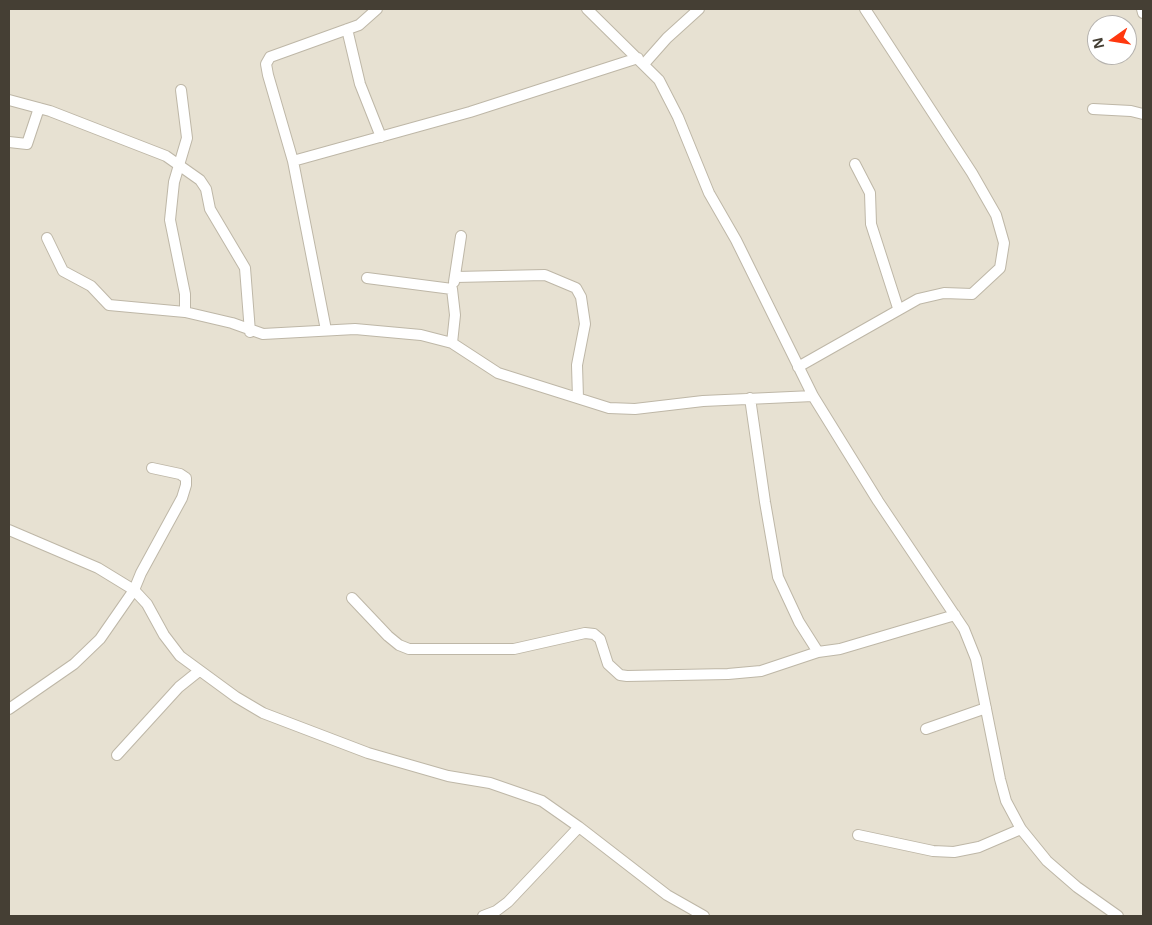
<!DOCTYPE html>
<style>
body{margin:0}
#map{position:relative;width:1152px;height:925px;overflow:hidden;background:#f3efe4;font-family:"Noto Sans",sans-serif}
canvas{display:block}
.frame{position:absolute;inset:0;border:10px solid #453f34;pointer-events:none}
.north{position:absolute;left:1087px;top:15px;width:50px;height:50px;box-sizing:border-box;background:#fff;border:1px solid #b5b2ae;border-radius:50%;rotate:257deg;font-size:14px;font-weight:700;line-height:20px;text-align:center;color:#453f34}
.north::after{content:'';display:block;margin:auto;width:18px;height:22px;background:#ff380f;clip-path:polygon(50% 0,100% 100%,50% 72%,0 100%)}
</style>
<div id="map">
<canvas width="1152" height="925"></canvas>
<div class="frame"></div>
<div class="north">N</div>
</div>
<script>
const context = document.querySelector('canvas').getContext('2d');
context.lineJoin = 'round';
function paint(path, color) { context.fillStyle = color; context.fill(path, 'evenodd'); }
const poly = rows => new Path2D(rows.map(r => 'M' + r).join(''));
function stroke(path, color, width, dash) { context.strokeStyle = color; context.lineWidth = width; context.lineCap = dash ? 'butt' : 'round'; context.setLineDash(dash || []); context.stroke(path); }
const residential = poly([
 [9,9,1143,9,1143,916,9,916],
 [1097,25,1127,25,1127,55,1097,55]
]);
const minor = poly([
 [587,9,659,80,678,117,709,193,736,240,813,396,878,501,964,629,976,659,1000,779,1006,801,1021,829,1047,861,1077,887,1118,916],
 [1142,9,1143,13],
 [347,29,360,84,381,137],
 [644,64,667,38,699,9],
 [181,90,187,138,174,182,170,220,185,294,185,312,232,323,263,334,355,329,421,335,452,343,498,373,609,408,635,409,703,401,813,396],
 [9,100,50,111,166,156,200,180,206,189,210,209,245,268,250,332],
 [1093,109,1131,111,1143,114],
 [9,142,27,144,39,108],
 [293,161,268,75,266,64,270,57,359,25,377,9],
 [855,164,870,193,871,224,898,308],
 [47,238,63,271,91,286,109,305,185,312],
 [456,277,545,275,576,288,581,297,585,324,577,365,578,398],
 [367,278,452,289,455,315,452,343],
 [454,282,461,236],
 [326,330,293,161,470,112,638,58],
 [798,367,918,299,944,293,972,294,1000,268,1004,243,996,215,972,173,865,9],
 [750,398,765,502,778,577,799,622,818,652],
 [9,530,98,568,134,590,147,604,164,635,180,656,236,697,263,713,368,753,448,776,490,783,542,801,579,827,667,895,704,916],
 [352,598,388,636,399,645,409,649,514,649,585,633,594,634,600,639,608,664,620,675,627,676,728,674,761,671,818,652,840,649,955,615],
 [9,709,74,664,100,639,134,590,141,573,182,498,186,485,186,478,180,474,152,468],
 [926,729,986,708],
 [117,755,179,687,199,671],
 [858,835,933,851,954,852,979,847,1021,829],
 [483,916,496,911,508,902,579,827]
]);
paint(residential, '#e7e1d2');
stroke(minor, '#beb7a7', 12);
stroke(minor, '#fff', 10);
</script>
